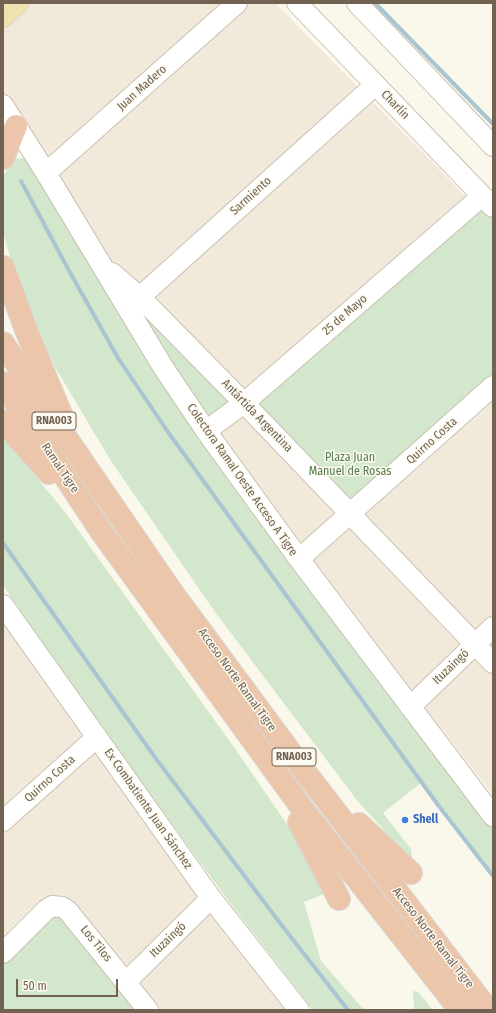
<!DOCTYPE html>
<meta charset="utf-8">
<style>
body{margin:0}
#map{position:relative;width:496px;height:1013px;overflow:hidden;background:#faf7eb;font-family:"Fira Sans Condensed",sans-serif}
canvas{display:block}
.frame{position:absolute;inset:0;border:4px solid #726251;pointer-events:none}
.scale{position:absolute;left:16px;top:979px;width:102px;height:18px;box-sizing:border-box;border:2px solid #726251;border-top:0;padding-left:5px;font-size:12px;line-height:14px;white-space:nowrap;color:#726251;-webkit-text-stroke:3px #fdfaf1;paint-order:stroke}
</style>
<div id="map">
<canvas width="496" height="1013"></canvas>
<div class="frame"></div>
<div class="scale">50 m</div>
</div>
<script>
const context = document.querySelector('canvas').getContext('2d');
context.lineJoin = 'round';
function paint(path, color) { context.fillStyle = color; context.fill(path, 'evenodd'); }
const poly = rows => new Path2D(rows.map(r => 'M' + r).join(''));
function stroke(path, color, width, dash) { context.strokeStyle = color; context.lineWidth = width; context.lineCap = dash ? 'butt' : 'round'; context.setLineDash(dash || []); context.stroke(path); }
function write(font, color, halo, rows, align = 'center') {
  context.font = font + ' "Fira Sans Condensed",sans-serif'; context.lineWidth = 3; context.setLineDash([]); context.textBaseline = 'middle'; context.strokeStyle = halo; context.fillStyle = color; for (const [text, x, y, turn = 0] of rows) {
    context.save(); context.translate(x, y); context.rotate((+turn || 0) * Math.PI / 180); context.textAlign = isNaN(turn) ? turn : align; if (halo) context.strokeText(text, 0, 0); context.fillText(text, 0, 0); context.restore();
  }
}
const residential = poly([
 [29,3,275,3,493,224,493,795,210,431,249,403,101,259,3,92,3,25],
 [3,616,291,1010,158,1010,65,900,51,896,41,900,29,910,3,937]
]);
const green = poly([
 [24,158,33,164,456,780,493,829,493,878,492,875,421,783,383,813,411,849,412,861,396,844,356,799,215,612,111,461,55,367,21,295,3,232,3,177,12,159],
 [482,208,493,217,493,376,350,505,254,403],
 [145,316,147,316,227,397,228,402,227,406,209,417,204,415,144,319],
 [3,437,65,512,236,750,317,868,329,892,304,902,321,961,364,1010,313,1010,231,904,72,689,3,585],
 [52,915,63,917,141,1010,3,1010,3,964,47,918],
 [413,991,418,992,433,1010,415,1010,414,1008]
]);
const stream = poly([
 [375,3,493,124],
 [21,181,67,267,118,358,168,432,438,805,493,876],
 [3,543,154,756,283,927,348,1010]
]);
const minor = poly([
 [297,3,493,207],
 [357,3,493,146],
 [3,105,46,173,163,367,206,431,299,559,493,816],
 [46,173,237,3],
 [112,273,140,297,244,403,493,663],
 [130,306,375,85],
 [206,431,244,403,482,196],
 [299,559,493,386],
 [3,605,211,898,299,1010],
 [410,707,493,627],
 [3,821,97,737],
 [3,953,46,910,52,906,62,907,68,911,148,1010],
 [126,982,211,898]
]);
const major = poly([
 [3,16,17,3]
]);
const highway = poly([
 [3,158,16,126],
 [3,267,26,330,61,414],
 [3,343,43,404,174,595,302,768,488,1010],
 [3,383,103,534,304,811,460,1010],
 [3,421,49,473],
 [299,822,339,899],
 [359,824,411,873]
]);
const markers = [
 [405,820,4,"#3f7fe0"]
];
const shields = [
 [54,421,44],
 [294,757,44]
];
const shieldNames = [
 ["RNA003",54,421],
 ["RNA003",294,757]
];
const streetNames = [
 ["Juan Madero",142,88,-42],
 ["Charlín",395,105,46],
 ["Sarmiento",251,196,-42],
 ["25 de Mayo",345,315,-41],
 ["Antártida Argentina",257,416,46],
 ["Quirno Costa",432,441,-42],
 ["Ramal Tigre",60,468,56],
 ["Colectora Ramal Oeste Acceso A Tigre",242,480,55],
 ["Ituzaingó",451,667,-44],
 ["Acceso Norte Ramal Tigre",237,680,54],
 ["Quirno Costa",50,779,-42],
 ["Ex Combatiente Juan Sánchez",148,809,55],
 ["Acceso Norte Ramal Tigre",433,938,52],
 ["Ituzaingó",168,940,-44],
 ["Los Tilos",96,944,51]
];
const parkNames = [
 ["Plaza Juan",350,458],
 ["Manuel de Rosas",350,472]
];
const shopNames = [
 ["Shell",413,820]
];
paint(residential, '#f1eada');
paint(green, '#d2e7cb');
stroke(stream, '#a9c5d2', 4);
stroke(minor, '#cbc1b2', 22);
stroke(major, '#dad6d2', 24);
stroke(highway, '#dad6d2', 24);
stroke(minor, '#fff', 20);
stroke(major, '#f0e2ad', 22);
stroke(highway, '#ecc6aa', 22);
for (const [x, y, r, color] of markers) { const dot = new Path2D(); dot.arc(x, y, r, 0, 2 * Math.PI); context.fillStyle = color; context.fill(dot); stroke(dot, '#fdfaf1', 1.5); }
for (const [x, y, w] of shields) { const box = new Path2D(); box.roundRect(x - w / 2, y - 9, w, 18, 3); context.fillStyle = '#fdfaf1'; context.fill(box); stroke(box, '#726251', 1); }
write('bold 11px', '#726251', null, shieldNames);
write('12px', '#726251', '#fdfaf1', streetNames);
write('12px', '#547c4e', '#fdfaf1', parkNames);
write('bold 12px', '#366cbe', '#fdfaf1', shopNames, 'left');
</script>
